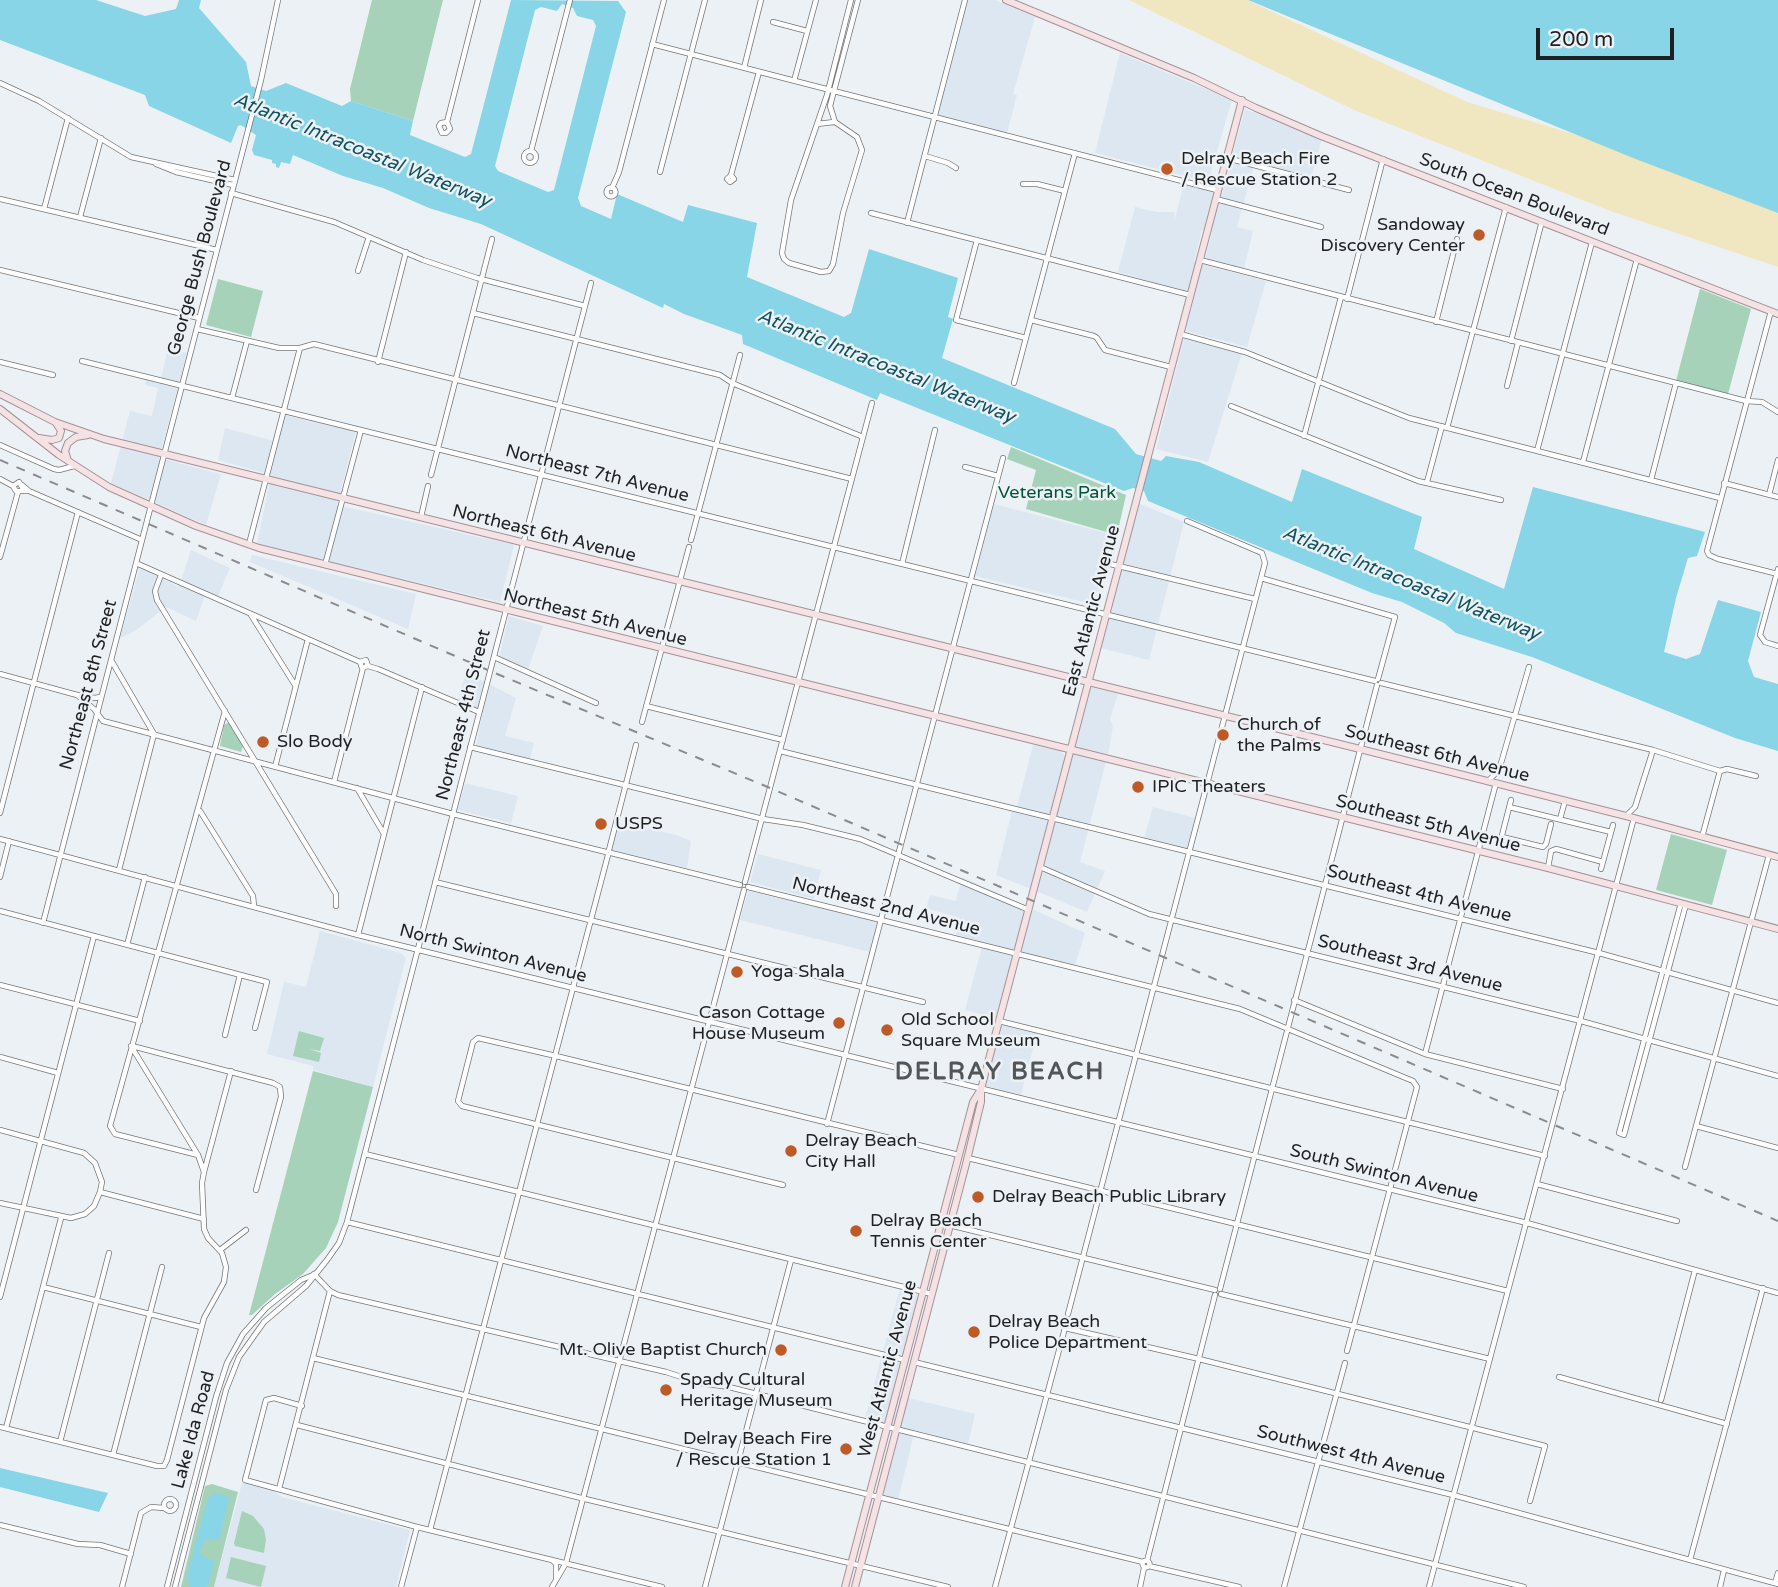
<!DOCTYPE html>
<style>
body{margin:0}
#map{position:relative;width:1778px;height:1587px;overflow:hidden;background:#ecf1f5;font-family:"Varela Round",sans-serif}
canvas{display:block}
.scale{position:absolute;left:1536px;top:28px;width:138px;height:32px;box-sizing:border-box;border:4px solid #1f2022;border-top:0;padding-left:9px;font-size:21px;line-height:24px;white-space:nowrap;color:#1f2022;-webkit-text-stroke:5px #ecf1f5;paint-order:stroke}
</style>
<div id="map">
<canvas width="1778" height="1587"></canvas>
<div class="scale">200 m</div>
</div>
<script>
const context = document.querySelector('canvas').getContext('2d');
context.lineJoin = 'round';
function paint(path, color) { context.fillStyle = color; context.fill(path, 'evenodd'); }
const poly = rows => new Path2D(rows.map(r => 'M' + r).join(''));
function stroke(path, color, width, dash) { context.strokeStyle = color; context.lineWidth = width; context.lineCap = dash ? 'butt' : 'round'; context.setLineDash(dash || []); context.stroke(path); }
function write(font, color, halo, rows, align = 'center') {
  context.font = font + ' "Varela Round",sans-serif'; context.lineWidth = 5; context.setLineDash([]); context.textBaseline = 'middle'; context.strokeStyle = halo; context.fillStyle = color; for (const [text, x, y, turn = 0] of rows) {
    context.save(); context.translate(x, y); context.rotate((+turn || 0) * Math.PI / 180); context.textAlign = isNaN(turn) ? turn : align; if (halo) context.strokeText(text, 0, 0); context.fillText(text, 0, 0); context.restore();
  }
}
const built = poly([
 [968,0,995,0,1035,17,1013,94,1017,95,1007,133,938,115],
 [1120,53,1232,100,1208,182,1095,153],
 [1245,109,1322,139,1311,178,1254,165,1237,227,1253,231,1244,269,1205,259,1212,232,1202,230,1194,262,1266,281,1247,347,1185,331,1195,295,1118,272,1135,207,1157,212,1175,212,1174,222,1184,184,1222,194],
 [1184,339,1242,353,1208,462,1156,449],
 [168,348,187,353,159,458,221,474,206,525,111,483,130,411,152,416,158,388,145,385,146,380,160,383],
 [279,414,356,431,337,505,514,545,500,602,257,544,271,475,218,460,225,428,274,441],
 [1138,503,1184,522,1149,660,1101,648],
 [994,504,1114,535,1096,605,975,576],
 [191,550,230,568,218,596,206,592,196,621,166,607,135,631,120,638,140,567,179,587],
 [252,555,416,594,408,629,250,562],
 [509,616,543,626,528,670,499,658],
 [466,672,516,698,505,736,534,743,530,759,476,745,483,713,458,700],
 [1091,687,1118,694,1110,719,1113,726,1109,750,1080,862,1105,871,1087,912,1036,891],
 [1033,745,1061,751,1065,757,1031,889,996,875,1012,811,1016,811],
 [465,783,518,796,511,823,458,810],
 [1153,807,1195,818,1187,849,1144,838],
 [618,822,642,830,650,829,676,835,691,841,687,868,611,850],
 [758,854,821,870,814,899,750,882],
 [962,877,1085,933,1075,965,1014,951,997,1018,965,1010,983,943,956,935,960,918,926,908,930,895,956,901],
 [748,891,877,921,870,952,740,920],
 [320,931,401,953,406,958,373,1087,313,1070,313,1066,267,1054,284,982,306,987],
 [1001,1024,1037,1033,1021,1095,985,1086],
 [899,1291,918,1296,892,1394,975,1414,968,1444,915,1430,898,1500,883,1495,900,1427,865,1419],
 [242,1483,272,1490,282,1497,410,1530,396,1587,214,1587]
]);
const green = poly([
 [372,0,443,0,413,121,351,101,350,89],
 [218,279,263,291,251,337,206,325],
 [1700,289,1751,309,1728,394,1676,381],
 [1011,447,1126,495,1117,535,1026,509,1036,470,1007,459],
 [229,722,243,746,241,752,220,746,224,725],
 [1671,834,1727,850,1712,905,1656,890],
 [299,1031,324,1038,320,1051,309,1049,321,1053,319,1062,293,1056],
 [313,1071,373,1087,338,1222,326,1248,303,1274,275,1294,252,1315,249,1315],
 [212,1484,238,1492,214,1587,181,1587,205,1486],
 [242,1511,253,1516,264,1529,266,1540,264,1553,235,1546,234,1543],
 [231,1557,266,1566,261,1587,226,1578]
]);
const sand = poly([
 [1129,0,1247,0,1467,102,1717,177,1778,206,1778,267,1613,212,1354,110]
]);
const water = poly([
 [0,0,96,0,145,16,176,9,179,0,201,0,199,8,246,62,251,86,266,91,286,83,342,106,351,101,413,121,410,135,465,157,471,154,511,0,618,1,626,12,578,198,581,206,611,219,617,194,683,222,688,205,757,223,747,277,844,317,851,313,869,249,958,278,948,317,953,319,942,358,1115,429,1136,454,1161,461,1166,456,1199,462,1292,502,1302,469,1422,517,1414,549,1504,589,1533,487,1705,532,1697,556,1688,558,1676,598,1664,652,1686,659,1700,654,1718,600,1761,612,1748,661,1754,677,1778,684,1778,751,1735,738,1532,657,1456,633,1444,623,1402,602,1372,593,1148,501,1144,491,1133,488,1124,491,880,393,877,400,743,344,742,335,684,314,664,304,663,308,481,224,429,208,383,188,343,176,293,155,290,164,281,162,279,168,276,167,276,164,272,163,272,160,254,155,252,150,256,135,241,125,238,126,231,143,149,106,145,95,129,89,0,40],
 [562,4,573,8,577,16,593,20,596,26,554,190,548,192,498,171,495,166,535,10,541,7,557,11],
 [1248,0,1778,0,1778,213,1633,158],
 [0,1468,108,1493,99,1512,0,1487],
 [216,1493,227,1496,229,1500,220,1536,219,1539,206,1540,200,1550,202,1556,213,1561,214,1564,207,1587,189,1587,187,1575,208,1498]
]);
const minor = poly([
 [851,0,827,95,791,200,782,253,784,259,789,263,821,272,829,271,833,264,843,213,862,150,857,137,835,122,830,106,858,0],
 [773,22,807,31],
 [652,44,1217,190],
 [744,68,761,0],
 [794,81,816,0],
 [0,83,39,101,131,157,235,180],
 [447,122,441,123,439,126,442,133,446,133,450,129,447,122,478,0],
 [817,124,834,122],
 [531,151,570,0],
 '524 157a6 6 0 1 1 12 0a6 6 0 1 1-12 0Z',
 [925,156,948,163,956,168],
 [1227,158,1349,190],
 [156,164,176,172,233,185],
 [660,172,705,0],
 [731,175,759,72],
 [731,175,734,179,730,182,727,179,731,175],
 [1023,184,1037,184,1065,191],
 '606.5 192a4.5 4.5 0 1 1 9 0a4.5 4.5 0 1 1-9 0Z',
 [612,188,619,172,664,0],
 [231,193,334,222,423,260,477,278,585,306],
 [0,199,217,250],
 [1216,199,1321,227],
 [44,209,68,118],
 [871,213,1190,295],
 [80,217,101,138],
 [907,223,965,0],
 [977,240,956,320,1026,338],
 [1200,260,1746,401,1762,402,1778,412],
 [0,270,199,318],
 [358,271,369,237],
 [1347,299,1383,159],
 [1771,311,1707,551,1709,555,1718,559,1778,574],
 [473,313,720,375,732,383,863,437],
 [1031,320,1094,336,1097,338,1105,350,1171,367],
 [1436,322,1457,239],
 [197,329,279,348,300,348,314,344,852,479],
 [1180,334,1245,352,1409,418,1720,498],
 [1511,341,1542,221],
 [82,361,1375,681],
 [0,362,53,375],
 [378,362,406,252],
 [1014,383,1075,153],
 [1507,386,1518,343],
 [232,398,247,341],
 [1231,406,1418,481,1501,500],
 [1447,428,1506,207],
 [1304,436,1341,297],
 [0,445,54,469,59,470,74,466],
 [1537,451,1592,242],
 [1583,462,1637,259],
 [965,467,998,476],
 [431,475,492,239],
 [0,479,13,486],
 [1651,480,1676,383],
 [1427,482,1442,426],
 [1724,483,1778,497],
 [22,485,29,491,142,540],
 [22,487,19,482,13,486,16,491,29,491],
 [1769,495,1778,460],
 [421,517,428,486],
 [691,540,740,355],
 [249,544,300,348],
 [0,557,18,492],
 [1102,562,1255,599],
 [136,563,360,662],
 [902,564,935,430],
 [325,565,361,430],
 [1778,569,1760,635,1765,642,1778,646],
 [161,575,155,591,157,600,336,894,336,906],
 [1261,578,1395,617,1378,679],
 [251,615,295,685],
 [494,657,596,703],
 [111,660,154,734,119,870],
 [368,666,366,660,360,662,362,668,368,666,378,669,479,712],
 [0,674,77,695,95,698,100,697],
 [1381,683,1653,750,1720,771,1727,769,1756,776],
 [77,695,94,709,103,721,453,814,606,852],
 [646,706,783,740],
 [642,722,689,547],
 [470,747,763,819,803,825,860,839,1029,910],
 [780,751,1599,953,1778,1003],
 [275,767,308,639],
 [1489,780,1499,770,1529,667],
 [334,782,363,668],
 [357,788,384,834],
 [1509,807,1611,832],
 [200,811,253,896,254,906],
 [0,813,78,512],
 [1626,816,1635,807,1653,750],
 [1560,819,1565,801],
 [1502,837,1543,847,1546,844,1551,824],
 [1702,837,1720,771],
 [0,839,358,935,1527,1223,1778,1293],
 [1500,843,1511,800],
 [609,850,636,745],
 [1551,851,1556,849,1603,862],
 [611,853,740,885],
 [1040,867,1149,914,1581,1021,1778,1076],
 [1548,868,1551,851],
 [1601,869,1613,825],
 [0,877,9,841],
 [435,882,923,1002],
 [745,882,872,403],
 [748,887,1240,1009,1413,1081,1417,1087,1347,1351],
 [0,911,267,982,255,1028],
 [43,923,261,80,278,0],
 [358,935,422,687],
 [127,945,145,877],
 [0,985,140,1021],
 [1294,1000,1425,1054,1563,1089],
 [999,1021,1545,1156],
 [225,1035,240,975],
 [132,1046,273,1083,280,1087,281,1097,256,1190],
 [1425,1054,1496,783],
 [0,1057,58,1073],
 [827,1124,1003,458],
 [1696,1126,1778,1148],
 [0,1130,84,1153,95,1163,102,1182,100,1192,94,1206,85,1214,71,1218,0,1203],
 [1624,1135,1619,1133,1681,903],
 [1624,1135,1686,904],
 [365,1154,932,1294],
 [198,1155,115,1134,110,1126,225,711],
 [968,1158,1508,1291],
 [1685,1167,1769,855],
 [204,1172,231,1071],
 [1537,1184,1677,1221],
 [783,1185,462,1106,458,1101,473,1042,478,1038,556,1056,959,1155],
 [100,1192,204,1219],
 [347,1222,905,1360],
 [941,1223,1215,1290],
 [220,1250,246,1230],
 [314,1274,330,1291,338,1295,666,1372,700,1383,729,1387,1524,1587],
 [43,1287,201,1327],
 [1220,1289,1377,685],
 [1221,1294,1490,1359],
 [0,1297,94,936],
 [1068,1314,1265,563,1262,553,1187,521],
 [313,1358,1143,1562],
 [914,1362,1453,1495,1778,1584],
 [1559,1377,1727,1424],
 [1661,1400,1695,1270],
 [302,1406,274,1398,266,1400,245,1480,417,1527,662,1587],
 [297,1425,577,1497,948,1587],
 [0,1427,157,1466,164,1466,167,1460,204,1318,224,1282,226,1267,222,1253,208,1238,204,1229,202,1183,204,1172,198,1155,131,1046],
 [6,1428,61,1218],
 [60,1442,109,1253],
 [113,1455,162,1267],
 [279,1489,330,1291],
 '164 1505a6 6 0 1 1 12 0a6 6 0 1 1-12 0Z',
 [0,1525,78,1544,100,1545,131,1554],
 [430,1530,608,855],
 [552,1560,556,1564,556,1578],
 [1690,1560,1763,1288],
 '1142.5 1564a3.5 3.5 0 1 1 7 0a3.5 3.5 0 1 1-7 0Z',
 [1147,1561,1215,1295],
 [1149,1566,1239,1587],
 [1775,1583,1778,1573],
 [122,1587,141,1513,151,1507,164,1508],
 [167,1587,216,1397,227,1363,243,1334,266,1308,301,1280,313,1275],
 [175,1587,226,1390,239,1357,264,1322,306,1286,327,1260,339,1243,347,1222,591,283],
 [401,1587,417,1527],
 [552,1587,566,1563,744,890],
 [705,1587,791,1260],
 [995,1587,1065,1328,1195,1358,1545,1446,1530,1501],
 [1140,1587,1144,1568],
 [1284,1587,1345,1363],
 [1429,1587,1634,818],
 [1720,1587,1724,1570]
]);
const major = poly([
 [1006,0,1194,78,1256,108,1321,136,1778,314],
 [0,394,55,422,104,439,1360,749,1626,816,1778,857],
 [0,409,59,455,109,487,196,526,259,548,1548,868,1778,929],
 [39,438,52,440,59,438,61,431,56,423],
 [68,461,65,451,68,443,76,437,88,435],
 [845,1587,973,1102,981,1089,999,1021,1242,100],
 [855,1587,966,1164,981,1102,981,1091]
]);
const rail = poly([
 [0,460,490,671,770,788,1778,1221]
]);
const markers = [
 [1167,169,7,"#be5a26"],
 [1479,235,7,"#be5a26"],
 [1223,735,7,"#be5a26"],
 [263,742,7,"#be5a26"],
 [1138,787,7,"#be5a26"],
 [601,824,7,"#be5a26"],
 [737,972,7,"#be5a26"],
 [839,1023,7,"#be5a26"],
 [887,1030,7,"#be5a26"],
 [791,1151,7,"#be5a26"],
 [978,1197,7,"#be5a26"],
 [856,1231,7,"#be5a26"],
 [974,1332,7,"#be5a26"],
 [781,1350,7,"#be5a26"],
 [666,1390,7,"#be5a26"],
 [846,1449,7,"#be5a26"]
];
const poiNames = [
 ["Delray Beach Fire",1181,159],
 ["/ Rescue Station 2",1181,180],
 ["Sandoway",1465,225,"right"],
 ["Discovery Center",1465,246,"right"],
 ["Church of",1237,725],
 ["the Palms",1237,746],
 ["Slo Body",277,742],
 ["IPIC Theaters",1152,787],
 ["USPS",615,824],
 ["Yoga Shala",751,972],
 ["Cason Cottage",825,1013,"right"],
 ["House Museum",825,1034,"right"],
 ["Old School",901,1020],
 ["Square Museum",901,1041],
 ["Delray Beach",805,1141],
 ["City Hall",805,1162],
 ["Delray Beach Public Library",992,1197],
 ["Delray Beach",870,1221],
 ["Tennis Center",870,1242],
 ["Delray Beach",988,1322],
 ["Police Department",988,1343],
 ["Mt. Olive Baptist Church",767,1350,"right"],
 ["Spady Cultural",680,1380],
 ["Heritage Museum",680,1401],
 ["Delray Beach Fire",832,1439,"right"],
 ["/ Rescue Station 1",832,1460,"right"]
];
const streetNames = [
 ["South Ocean Boulevard",1514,195,21],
 ["George Bush Boulevard",200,258,-75],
 ["Northeast 7th Avenue",597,474,14],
 ["Northeast 6th Avenue",544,534,14],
 ["East Atlantic Avenue",1092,611,-75],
 ["Northeast 5th Avenue",595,618,14],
 ["Northeast 8th Street",89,685,-75],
 ["Northeast 4th Street",464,715,-76],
 ["Southeast 6th Avenue",1437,754,14],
 ["Southeast 5th Avenue",1428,824,14],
 ["Southeast 4th Avenue",1419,894,14],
 ["Northeast 2nd Avenue",886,907,14],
 ["North Swinton Avenue",493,954,14],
 ["Southeast 3rd Avenue",1410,964,14],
 ["South Swinton Avenue",1384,1174,14],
 ["West Atlantic Avenue",888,1369,-75],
 ["Lake Ida Road",194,1430,-75],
 ["Southwest 4th Avenue",1351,1455,14]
];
const parkNames = [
 ["Veterans Park",1057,493]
];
const waterNames = [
 ["Atlantic Intracoastal Waterway",362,151,22],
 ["Atlantic Intracoastal Waterway",886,367,22],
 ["Atlantic Intracoastal Waterway",1411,584,22]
];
const districtNames = [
 ["DELRAY BEACH",1000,1073]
];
paint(built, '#dde7f1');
paint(green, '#a6d2b9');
paint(sand, '#f0e7c1');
paint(water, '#87d5e6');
stroke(minor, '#72767a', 6);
stroke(major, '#a59195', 8);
stroke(minor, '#fff', 4.5);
stroke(major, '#f4e2e5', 6);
stroke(rail, '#898c8f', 2, [9, 9]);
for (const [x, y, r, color] of markers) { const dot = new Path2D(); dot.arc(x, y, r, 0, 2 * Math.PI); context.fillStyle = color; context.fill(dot); stroke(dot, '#ecf1f5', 2.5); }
write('18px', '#1f2022', '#ecf1f5', poiNames, 'left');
write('18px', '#1f2022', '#ecf1f5', streetNames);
write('18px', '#005334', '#ecf1f5', parkNames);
write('italic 19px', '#105360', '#ecf1f5', waterNames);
context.letterSpacing = '2px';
write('bold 24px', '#525659', '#ecf1f5', districtNames);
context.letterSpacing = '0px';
</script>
